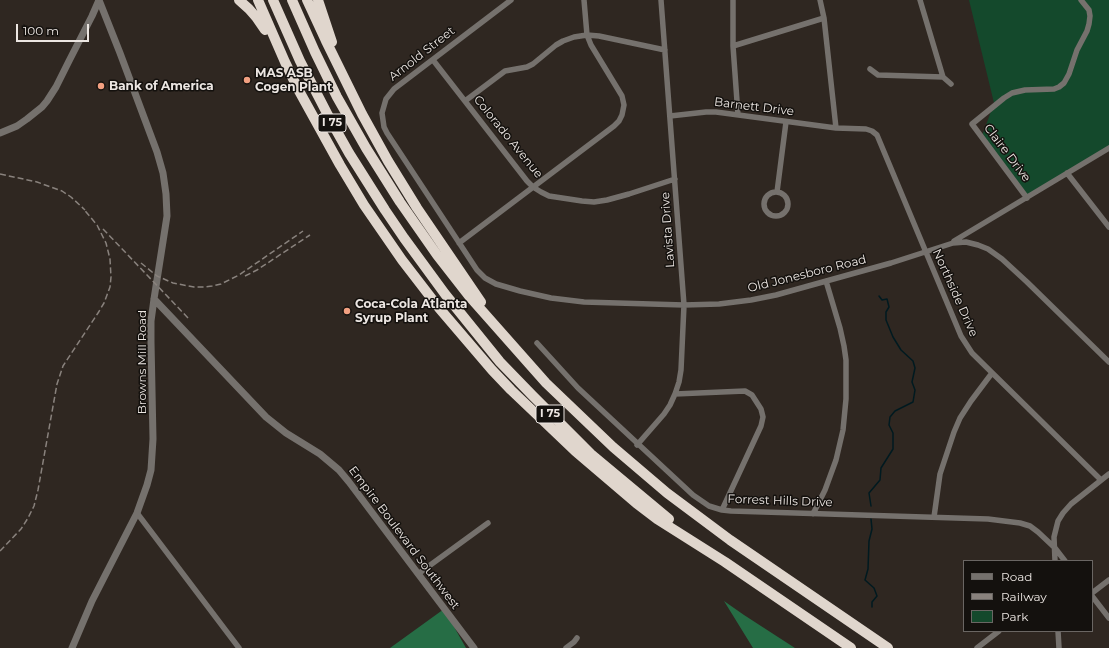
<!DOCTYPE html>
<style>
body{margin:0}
#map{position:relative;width:1109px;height:648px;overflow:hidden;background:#2f2721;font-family:Montserrat,sans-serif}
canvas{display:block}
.legend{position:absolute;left:963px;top:560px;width:130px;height:72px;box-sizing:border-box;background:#14110e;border:1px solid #6a6663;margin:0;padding:5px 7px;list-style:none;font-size:12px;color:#ece6e2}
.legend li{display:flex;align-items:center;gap:8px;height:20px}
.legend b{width:20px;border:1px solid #6a6663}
.scale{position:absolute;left:16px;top:24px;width:73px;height:18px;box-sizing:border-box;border:2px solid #ece6e2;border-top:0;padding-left:5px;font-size:12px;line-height:14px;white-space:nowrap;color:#ece6e2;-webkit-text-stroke:3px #14110e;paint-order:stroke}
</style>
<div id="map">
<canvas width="1109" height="648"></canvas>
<ul class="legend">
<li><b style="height:5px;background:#75716d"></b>Road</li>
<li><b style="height:5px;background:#89827d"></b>Railway</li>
<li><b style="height:11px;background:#14492c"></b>Park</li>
</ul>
<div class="scale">100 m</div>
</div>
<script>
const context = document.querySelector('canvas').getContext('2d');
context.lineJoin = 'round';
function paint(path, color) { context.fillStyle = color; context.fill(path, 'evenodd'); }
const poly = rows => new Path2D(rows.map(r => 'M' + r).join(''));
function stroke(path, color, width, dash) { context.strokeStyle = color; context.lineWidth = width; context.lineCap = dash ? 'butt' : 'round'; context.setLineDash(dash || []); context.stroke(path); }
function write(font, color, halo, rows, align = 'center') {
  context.font = font + ' Montserrat,sans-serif'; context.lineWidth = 3; context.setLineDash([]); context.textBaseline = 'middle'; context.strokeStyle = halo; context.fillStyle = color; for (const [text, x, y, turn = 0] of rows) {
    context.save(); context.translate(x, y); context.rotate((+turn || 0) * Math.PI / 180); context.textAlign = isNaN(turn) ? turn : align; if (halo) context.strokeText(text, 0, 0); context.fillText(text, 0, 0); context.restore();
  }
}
const green = poly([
 [969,0,1109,0,1109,147,1028,195,982,136,994,103]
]);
const forest = poly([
 [724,601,744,615,795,648,753,648],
 [444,609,466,648,390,648]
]);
const stream = poly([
 [871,506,869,493,880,480,881,468,893,449,893,433,889,425,890,417,895,411,913,402,915,390,912,382,915,368,913,361,901,350,893,337,886,320,886,312,889,307,887,299,882,300,879,296],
 [871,519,872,529,869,541,868,569,865,580,874,588,877,596,872,602,872,607]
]);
const minor = poly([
 [511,0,394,89,386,99,382,113,384,127,387,133,477,270,485,278,496,284,520,291,551,298,584,302,684,305,719,304,751,300,776,295,891,263,953,243,966,242,978,245,988,249,1002,259,1027,282,1109,362],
 [733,0,733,46,738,115],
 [820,0,824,18,836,128],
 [920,0,943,77],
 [733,46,824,18],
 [433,60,527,181,533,187,541,192,549,196,582,201,594,202,607,200,629,194,675,179],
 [870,69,878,75,943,77],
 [943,77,951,84],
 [465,101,505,71,527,67,533,64,556,45,563,41,574,37,587,35,599,36,665,50],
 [670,116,706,112,716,112,836,128,866,129,872,131,877,135,961,336,972,353,1101,480],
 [1067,173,1109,227],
 [777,192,786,122],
 '764 204a12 12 0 1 1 24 0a12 12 0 1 1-24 0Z',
 [1027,198,972,124,1004,98,1012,93,1025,90,1054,89,1059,87,1064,83,1069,74,1077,50,1087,31,1089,24,1090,16,1089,10,1081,0],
 [459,243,614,126,619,121,622,115,624,105,622,96,591,45,587,35,584,0],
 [953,243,954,241,1109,148],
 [537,343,578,388,693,495,709,506,722,510,731,511,988,519,1020,523,1030,526,1038,532,1055,548,1065,561],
 [675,394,745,391,752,395,761,409,763,417,761,426,722,510],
 [637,445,664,414,670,405,675,394,679,382,681,370,684,305,661,0],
 [137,513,239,648],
 [813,514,825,490,836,460,843,430,846,399,846,360,844,346,840,328,826,281],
 [934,517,940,474,954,432,960,418,971,401,992,373],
 [1055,561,1054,537,1058,521,1063,513,1071,504,1109,474],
 [418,574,488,523],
 [1092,593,1109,580],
 [1092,596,1109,618],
 [1058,631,1059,648],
 [566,648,574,642,577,638],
 [977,648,999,631]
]);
const tertiary = poly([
 [0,133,17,126,27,119,42,107,47,101,56,87,69,61,92,16,99,0],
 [154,299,266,417,286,433,320,454,339,470,349,482,474,648],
 [72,648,92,601,137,513,147,485,151,470,153,439,151,342,151,321,154,299,167,216,166,194,163,173,157,152,120,53,99,0]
]);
const motorway = poly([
 [239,0,249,9,256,17,265,30],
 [258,0,285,62,298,89,340,165,364,205,402,260,439,308,492,370,511,390,575,451,636,503,657,519,725,562,851,648],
 [273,0,300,61,331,121,349,153,385,210,404,238,445,294,500,362,532,395,591,454,669,519],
 [292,0,315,52,337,97,366,148,400,202,437,255,469,296,546,383,613,447,667,493,730,540,888,648],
 [307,0,326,41,362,114,388,161,417,208,481,302],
 [318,0,332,42]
]);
const rail = poly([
 [0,174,37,182,62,191,71,197,85,210],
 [103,229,190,320],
 [141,263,157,276,173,283,194,287,204,287,212,286,221,284,239,275,303,231],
 [245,276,257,270,310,235],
 [0,551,21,529,28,518,34,506,38,490,57,384,63,366,98,313,104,303,110,287,111,277,110,259,106,243,97,225,82,207]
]);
const markers = [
 [247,80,4,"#f2a081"],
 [101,86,4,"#f2a081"],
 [347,311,4,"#f2a081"]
];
const shields = [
 [332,123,28],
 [550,414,28]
];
const shieldNames = [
 ["I 75",332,123],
 ["I 75",550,414]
];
const streetNames = [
 ["Arnold Street",422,54,-38],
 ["Barnett Drive",754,107,7],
 ["Colorado Avenue",508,137,51],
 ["Claire Drive",1007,153,53],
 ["Lavista Drive",668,230,-94],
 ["Old Jonesboro Road",807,274,-14],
 ["Northside Drive",955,293,66],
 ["Browns Mill Road",142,362,-90],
 ["Forrest Hills Drive",780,501,2],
 ["Empire Boulevard Southwest",404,538,53]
];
const poiNames = [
 ["MAS ASB",255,73],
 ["Cogen Plant",255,87],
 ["Bank of America",109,86],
 ["Coca-Cola Atlanta",355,304],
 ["Syrup Plant",355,318]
];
paint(green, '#14492c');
paint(forest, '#266d45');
stroke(stream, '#001a20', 1.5);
stroke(minor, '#75716d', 5.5);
stroke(tertiary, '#75716d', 7);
stroke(motorway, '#e0d6cd', 10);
stroke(rail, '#89827d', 1.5, [6, 3]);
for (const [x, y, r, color] of markers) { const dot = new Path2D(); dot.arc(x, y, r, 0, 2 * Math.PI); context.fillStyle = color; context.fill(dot); stroke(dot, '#14110e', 1.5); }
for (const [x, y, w] of shields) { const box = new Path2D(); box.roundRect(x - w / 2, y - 9, w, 18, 3); context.fillStyle = '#14110e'; context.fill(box); stroke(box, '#ece6e2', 1); }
write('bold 11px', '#ece6e2', null, shieldNames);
write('12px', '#ece6e2', '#14110e', streetNames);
write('bold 12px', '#ece6e2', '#14110e', poiNames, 'left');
</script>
